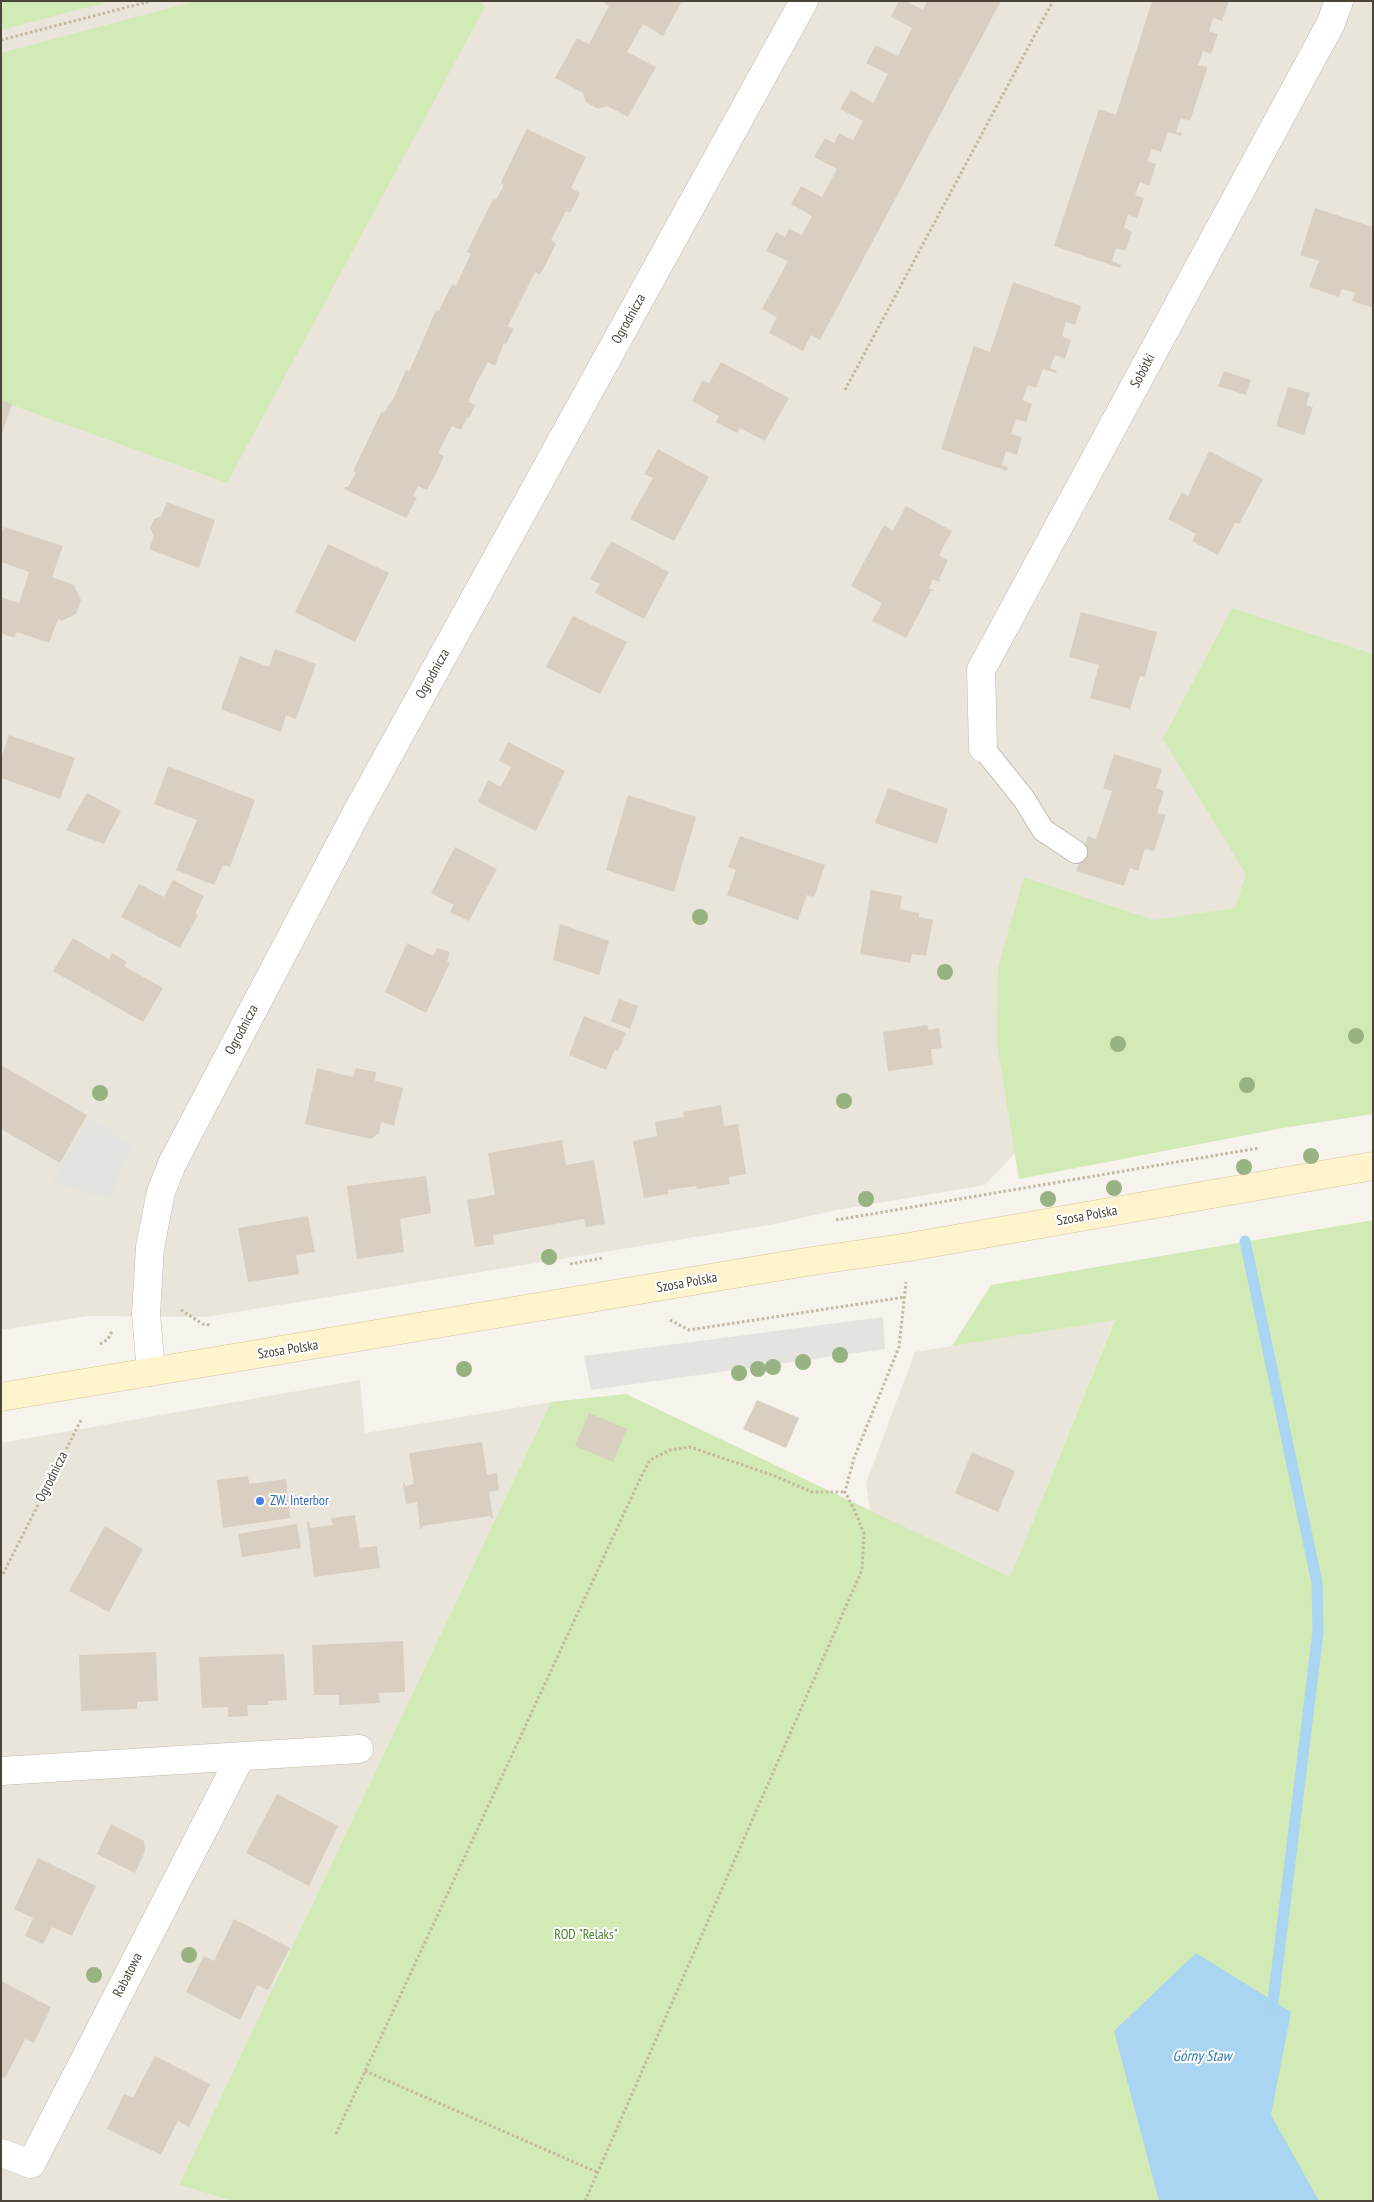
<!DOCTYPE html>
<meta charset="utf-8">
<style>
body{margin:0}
#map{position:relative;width:1374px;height:2202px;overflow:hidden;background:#f6f3ec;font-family:"PT Sans Narrow",sans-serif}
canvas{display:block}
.frame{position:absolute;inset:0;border:2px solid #4b4439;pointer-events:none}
</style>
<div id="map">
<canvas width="1374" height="2202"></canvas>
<div class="frame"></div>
</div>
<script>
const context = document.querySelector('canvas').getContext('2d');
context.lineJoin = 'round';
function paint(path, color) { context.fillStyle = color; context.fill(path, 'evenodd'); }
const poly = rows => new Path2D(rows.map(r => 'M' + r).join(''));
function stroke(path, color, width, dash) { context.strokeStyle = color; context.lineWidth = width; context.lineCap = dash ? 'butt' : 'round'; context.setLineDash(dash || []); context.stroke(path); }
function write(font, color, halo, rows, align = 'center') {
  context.font = font + ' "PT Sans Narrow",sans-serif'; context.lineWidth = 4; context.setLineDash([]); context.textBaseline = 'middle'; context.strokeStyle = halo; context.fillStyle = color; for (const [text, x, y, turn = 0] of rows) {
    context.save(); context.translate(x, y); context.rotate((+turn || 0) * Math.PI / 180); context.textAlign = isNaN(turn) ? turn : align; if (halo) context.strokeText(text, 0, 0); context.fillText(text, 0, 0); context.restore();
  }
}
const residential = poly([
 [1,1,1373,1,1373,1095,1015,1153,985,1185,832,1211,775,1224,206,1317,87,1316,1,1330],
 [1115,1319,1010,1577,870,1511,866,1483,915,1352],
 [360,1380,365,1433,551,1402,179,2185,233,2201,1,2201,1,1443]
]);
const green = poly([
 [1,1,111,1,1,30],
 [196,1,481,1,485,7,227,483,1,401,1,53],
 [1232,608,1373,654,1373,1114,1283,1128,1019,1179,997,1044,998,967,1024,877,1154,920,1235,908,1246,874,1163,739],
 [1373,1220,1373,2201,233,2201,179,2185,551,1402,626,1394,1010,1577,1115,1320,952,1346,991,1285]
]);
const parking = poly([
 [89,1118,133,1145,109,1199,52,1182],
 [883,1317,885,1349,591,1390,584,1356]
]);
const water = poly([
 [1196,1953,1291,2012,1271,2115,1319,2201,1159,2201,1114,2031]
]);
const stream = poly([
 [1245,1241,1317,1583,1318,1632,1272,2010]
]);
const building = poly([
 [601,1,682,1,663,36,643,24,627,52,656,67,628,117,607,106,598,109,586,102,583,93,555,78,577,38,589,44,609,6],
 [899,1,906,1,923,10,927,1,1001,1,820,340,811,335,803,351,769,333,777,317,762,309,788,261,766,251,776,232,785,237,789,229,802,235,812,216,791,204,801,186,822,197,837,169,814,157,825,138,834,143,839,133,853,140,863,121,840,109,851,90,873,103,888,74,866,63,876,45,898,56,912,28,891,17],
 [1152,1,1229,1,1222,21,1213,18,1209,31,1218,34,1211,54,1203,51,1198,65,1207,67,1207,69,1190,121,1181,118,1176,132,1182,133,1181,136,1168,132,1161,152,1152,149,1147,161,1156,164,1149,186,1140,182,1135,195,1144,198,1137,218,1128,215,1124,227,1132,232,1125,251,1116,248,1112,261,1121,265,1120,268,1054,246,1099,109,1116,115],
 [527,129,586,157,571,188,580,193,570,213,566,211,551,240,556,244,540,275,535,272,508,326,514,329,506,344,504,343,495,366,488,362,476,384,468,402,475,405,469,418,467,417,461,430,452,426,438,453,444,456,437,471,427,490,418,486,413,496,417,498,406,518,344,489,345,487,348,487,356,473,353,471,382,411,384,413,394,397,406,370,409,372,436,310,439,311,452,284,456,286,471,254,467,252,493,199,496,200,504,185,501,184,502,180],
 [1315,208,1373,227,1373,308,1352,301,1355,293,1342,289,1339,297,1309,287,1319,261,1300,255],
 [1013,282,1081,306,1075,325,1066,322,1062,336,1071,340,1065,359,1055,355,1050,368,1057,371,1056,373,1043,369,1036,388,1028,385,1022,400,1032,404,1026,422,1016,419,1011,434,1022,437,1017,455,1006,451,1002,465,1008,467,1007,471,941,449,974,346,990,352],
 [721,362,789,398,765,441,740,428,737,433,716,422,719,416,692,401,703,380,709,383],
 [1224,371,1251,380,1246,395,1218,386],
 [1288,387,1310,393,1306,405,1313,407,1304,435,1276,426],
 [1,400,12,404,2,433,1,433],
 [658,449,709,477,674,541,630,519,653,478,644,474],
 [1209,451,1263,479,1239,524,1235,523,1218,555,1192,541,1196,534,1168,519,1182,492,1188,496],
 [167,502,215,520,199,568,149,549,154,536,150,528,154,519,161,516],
 [906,506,952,531,939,555,948,560,939,579,940,580,939,582,933,579,929,588,935,591,931,591,906,638,872,621,882,603,851,586,884,525,893,531],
 [4,527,63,546,52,577,74,585,81,600,76,614,62,621,58,619,49,643,17,632,14,638,1,633,1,597,19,603,29,572,1,562,1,534],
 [611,541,669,572,644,619,595,593,600,584,590,579],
 [328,544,389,573,355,642,295,612],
 [1081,612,1157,632,1145,677,1140,676,1130,709,1090,698,1099,665,1069,657],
 [573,616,627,642,600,694,546,667],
 [275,649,316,664,296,719,286,715,281,732,221,709,240,656,269,667],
 [9,735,75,758,60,799,1,778,1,758],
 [508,742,565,771,536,831,478,802,488,780,501,787,511,767,499,761],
 [1114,754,1162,769,1156,788,1164,791,1157,813,1166,815,1154,851,1145,849,1138,871,1130,868,1124,886,1076,871,1088,836,1096,839,1112,791,1103,788],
 [168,766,255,800,230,867,223,865,214,885,176,870,197,820,154,804],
 [888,788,948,809,937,844,875,823],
 [87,793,121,811,104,844,66,830],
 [628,795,696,817,674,892,606,870],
 [740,836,825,865,814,897,807,895,798,920,727,895,736,870,728,867],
 [455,847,497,869,469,921,450,912,454,905,431,893],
 [173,880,204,896,195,914,198,915,180,948,121,917,139,884,164,897],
 [871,890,902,896,900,909,919,913,919,917,933,920,926,956,912,954,910,963,860,954],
 [560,924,609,941,599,975,553,960],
 [73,938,109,959,112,953,127,962,124,966,163,988,143,1022,53,971],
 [407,943,433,956,437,948,450,952,447,961,450,963,426,1013,385,992],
 [619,999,638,1006,630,1029,611,1021],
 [584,1016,626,1033,618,1051,615,1049,606,1070,569,1055],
 [927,1025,929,1030,939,1028,942,1048,931,1049,933,1065,888,1071,883,1032],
 [1,1065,87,1115,60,1163,1,1129],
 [317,1068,353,1077,356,1068,376,1072,375,1081,403,1088,394,1126,381,1122,379,1133,371,1139,305,1124],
 [721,1105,724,1126,738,1124,746,1174,729,1177,730,1184,697,1189,696,1186,668,1190,668,1194,644,1198,633,1141,657,1136,655,1122,684,1117,683,1112],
 [562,1140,566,1165,594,1160,605,1224,586,1227,584,1219,493,1235,494,1244,475,1247,467,1200,495,1195,488,1153],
 [426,1176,431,1213,400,1219,404,1252,357,1259,347,1186],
 [308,1216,315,1252,296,1255,299,1274,248,1282,238,1228],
 [757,1400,799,1418,786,1448,743,1429],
 [589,1413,627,1429,613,1462,575,1446],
 [482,1442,487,1475,497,1473,499,1490,489,1492,493,1518,491,1518,490,1516,422,1526,423,1528,420,1529,417,1502,406,1504,403,1483,405,1483,405,1486,414,1484,409,1453],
 [972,1452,1015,1471,998,1512,955,1493],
 [248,1476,249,1484,286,1479,290,1518,223,1528,217,1480],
 [355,1515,360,1548,377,1546,380,1568,314,1577,307,1521,309,1521,310,1528,333,1525,331,1518],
 [297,1524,301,1548,242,1557,238,1534],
 [105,1526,143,1549,109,1612,69,1591],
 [403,1641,405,1692,379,1693,380,1703,339,1705,339,1695,314,1695,312,1645],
 [156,1652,158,1701,137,1702,137,1709,81,1711,79,1655],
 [284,1654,287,1700,268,1701,268,1705,247,1705,248,1716,228,1717,228,1707,202,1708,199,1657],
 [277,1794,338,1826,309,1886,246,1853],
 [111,1824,144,1841,145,1851,135,1873,97,1854],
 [38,1858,96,1886,72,1936,52,1927,43,1944,25,1936,33,1918,14,1909],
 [234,1919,290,1948,268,1990,257,1985,240,2020,186,1992,204,1956,214,1961],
 [1,1981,51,2007,34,2043,25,2039,5,2078,1,2076],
 [155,2056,210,2084,189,2127,178,2121,161,2155,107,2129,124,2094,133,2098]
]);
const path = poly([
 [1,40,151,1],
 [845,390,1053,1],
 [836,1220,1259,1148],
 [570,1264,603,1258],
 [181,1310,203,1324,211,1325],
 [670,1320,689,1330,905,1297],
 [100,1344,108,1339,112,1331],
 [3,1574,82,1418],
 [365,2071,597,2172],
 [336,2134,640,1479,650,1460,670,1450,690,1447,775,1476,812,1492,845,1492],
 [585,2201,862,1570,864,1534,855,1511,845,1492,854,1458,899,1347,906,1282]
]);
const lane = poly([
 [983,748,1024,799,1043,830,1076,852]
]);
const street = poly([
 [983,748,981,670,1331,23,1339,1],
 [151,1372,146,1314,150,1247,161,1192,172,1164,358,810,804,1],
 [1,1771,359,1749],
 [1,2153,31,2164,240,1758]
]);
const secondary = poly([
 [1,1397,806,1262,909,1247,1373,1166]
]);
const trees = [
 [700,917],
 [945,972],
 [1356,1036],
 [1118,1044],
 [1247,1085],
 [100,1093],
 [844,1101],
 [1311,1156],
 [1244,1167],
 [1114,1188],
 [866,1199],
 [1048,1199],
 [549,1257],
 [840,1355],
 [803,1362],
 [773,1367],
 [464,1369],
 [758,1369],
 [739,1373],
 [189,1955],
 [94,1975]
];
const markers = [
 [260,1501,5,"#3f7fe0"]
];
const streetNames = [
 ["Ogrodnicza",629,319,-61],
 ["Sobótki",1143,371,-62],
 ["Ogrodnicza",433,674,-61],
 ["Ogrodnicza",242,1030,-62],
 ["Szosa Polska",1087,1216,-10],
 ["Szosa Polska",687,1283,-10],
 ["Szosa Polska",288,1350,-9],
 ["Ogrodnicza",52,1477,-63],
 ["Rabatowa",128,1975,-63]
];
const shopNames = [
 ["ZW. Interbor",270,1501]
];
const parkNames = [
 ["ROD \"Relaks\"",586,1935]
];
const waterNames = [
 ["Górny Staw",1202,2057]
];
paint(residential, '#eae5da');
paint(green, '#d2eab5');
paint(parking, '#e5e3e0');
paint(water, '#a9d4f2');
stroke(stream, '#a9d4f2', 11);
paint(building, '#d8cfc1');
stroke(lane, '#c2bbae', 24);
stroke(street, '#c2bbae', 29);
stroke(secondary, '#d6c79b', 29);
stroke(path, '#c4b79f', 3, [2.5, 2.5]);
stroke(lane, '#fff', 22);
stroke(street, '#fff', 28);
stroke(secondary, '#fff3cd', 28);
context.fillStyle = '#97b381';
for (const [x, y] of trees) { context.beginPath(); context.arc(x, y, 8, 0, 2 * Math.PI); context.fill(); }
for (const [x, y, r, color] of markers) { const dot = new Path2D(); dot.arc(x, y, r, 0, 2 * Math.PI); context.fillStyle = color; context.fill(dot); stroke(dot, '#fff', 2); }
write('14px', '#4b4439', '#fff', streetNames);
write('14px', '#366cbe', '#fff', shopNames, 'left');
write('14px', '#4a7f2a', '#fff', parkNames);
write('italic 15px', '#2e7ab2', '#fff', waterNames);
</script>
